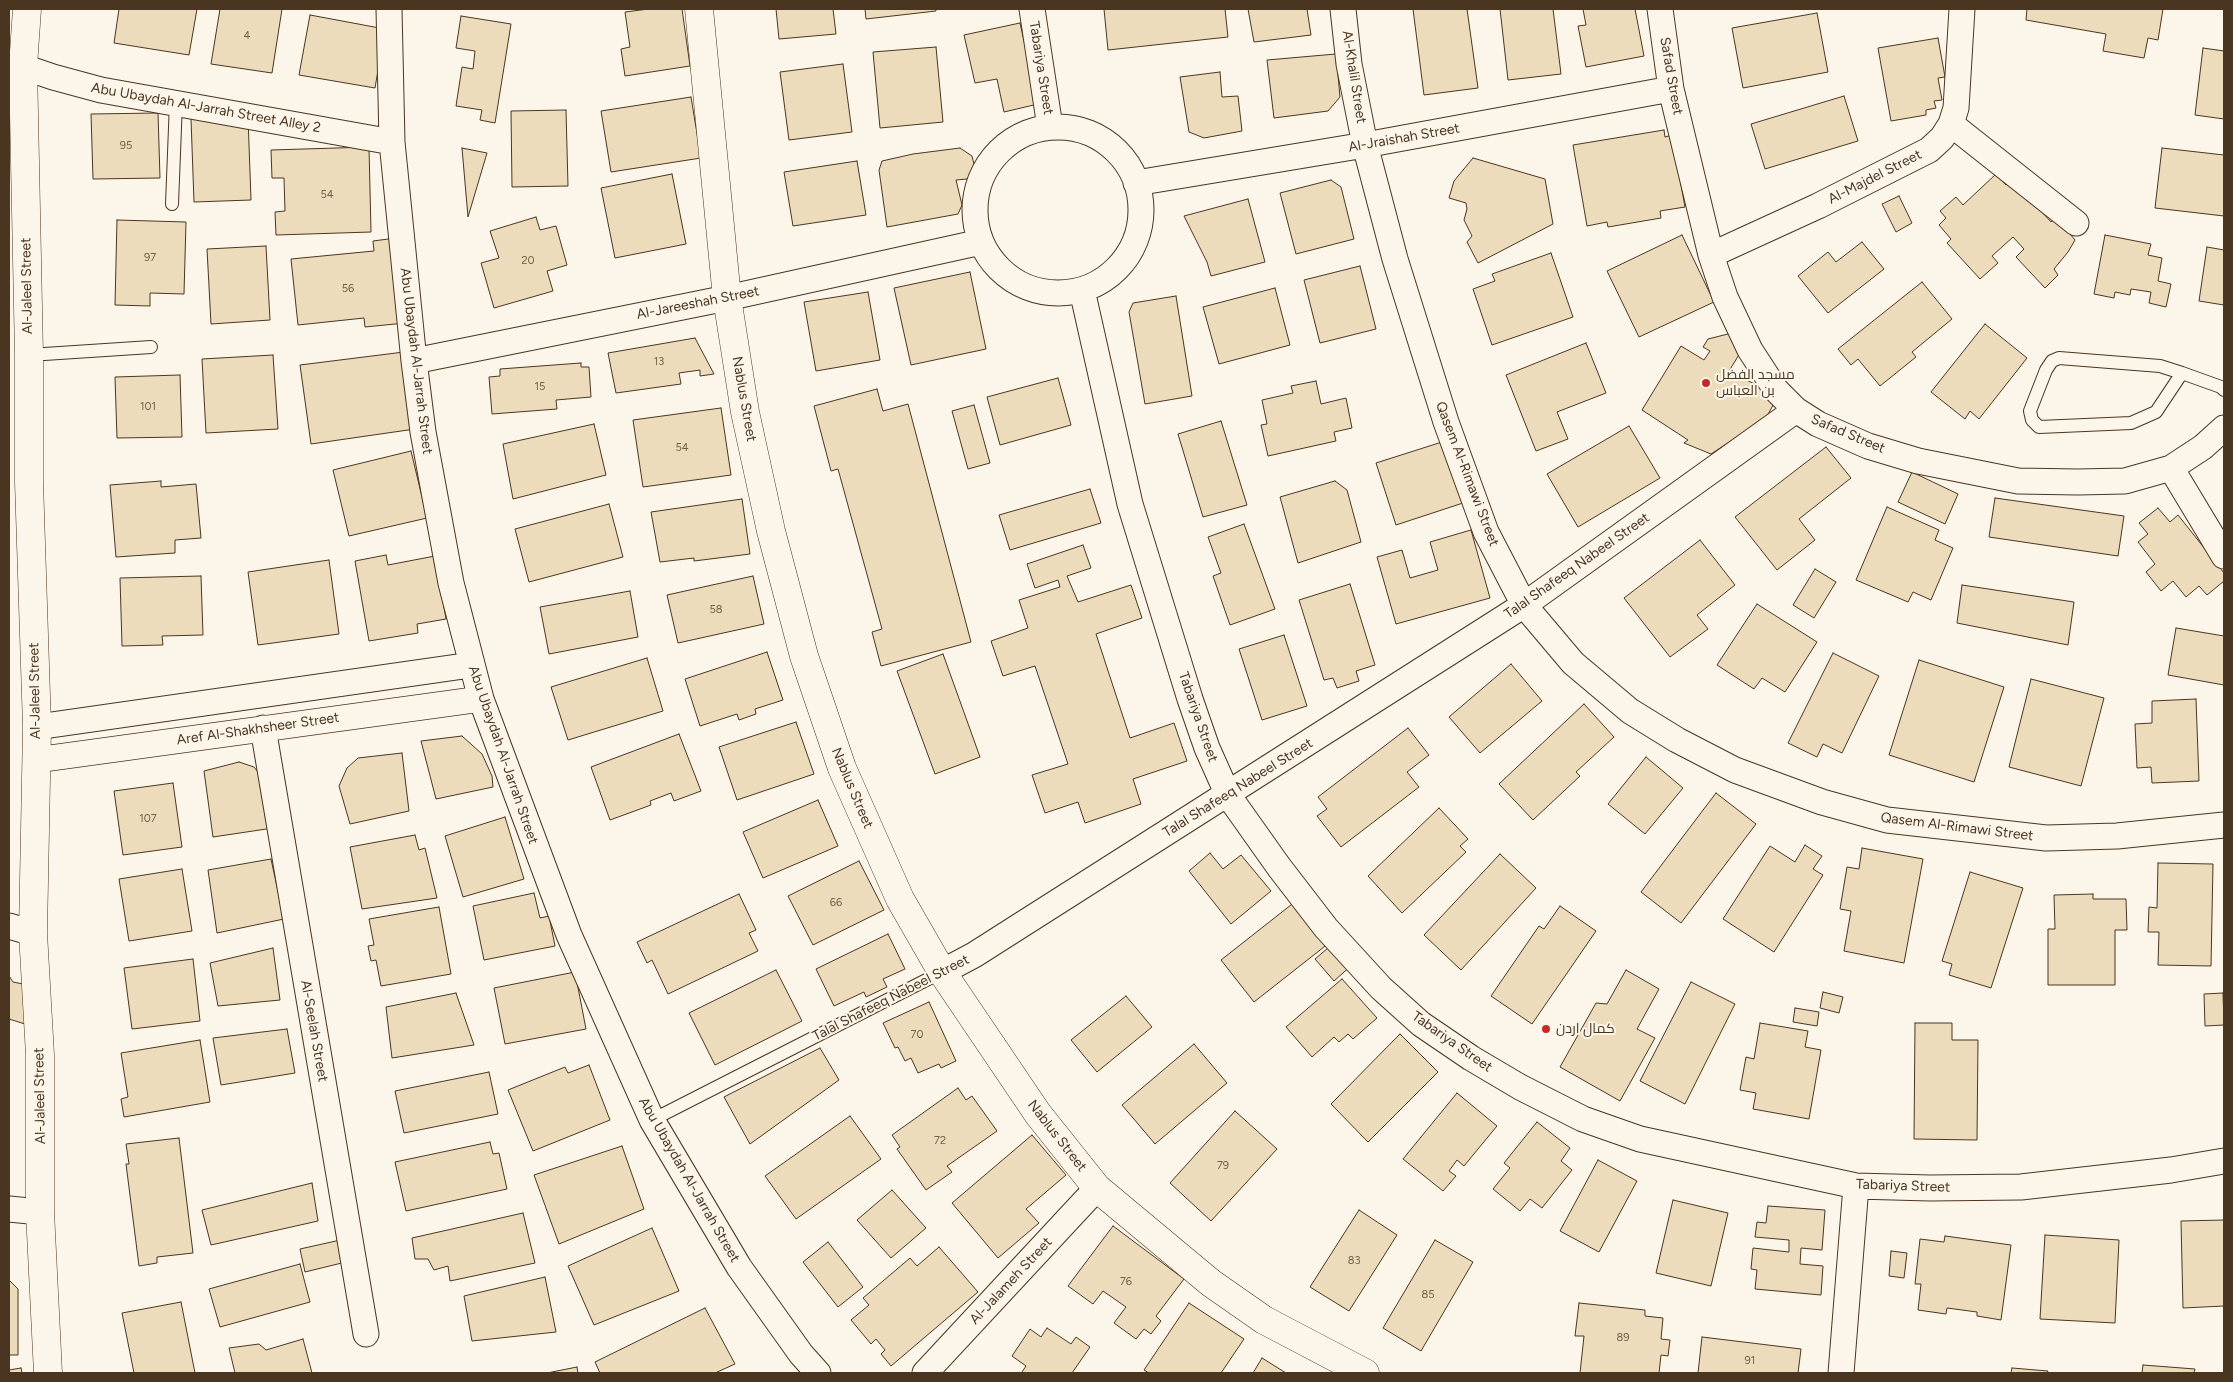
<!DOCTYPE html>
<meta charset="utf-8">
<style>
body{margin:0}
#map{position:relative;width:2233px;height:1382px;overflow:hidden;background:#fbf6e9;font-family:Figtree,sans-serif}
canvas{display:block}
.frame{position:absolute;inset:0;border:10px solid #4a3520;pointer-events:none}
</style>
<div id="map">
<canvas width="2233" height="1382"></canvas>
<div class="frame"></div>
</div>
<script>
const context = document.querySelector('canvas').getContext('2d');
context.lineJoin = 'round';
function paint(path, color) { context.fillStyle = color; context.fill(path, 'evenodd'); }
const poly = rows => new Path2D(rows.map(r => 'M' + r).join(''));
function stroke(path, color, width, dash) { context.strokeStyle = color; context.lineWidth = width; context.lineCap = dash ? 'butt' : 'round'; context.setLineDash(dash || []); context.stroke(path); }
function write(font, color, halo, rows, align = 'center') {
  context.font = font + ' Figtree,Cairo,sans-serif'; context.lineWidth = 4; context.setLineDash([]); context.textBaseline = 'middle'; context.strokeStyle = halo; context.fillStyle = color; for (const [text, x, y, turn = 0] of rows) {
    context.save(); context.translate(x, y); context.rotate((+turn || 0) * Math.PI / 180); context.textAlign = isNaN(turn) ? turn : align; if (halo) context.strokeText(text, 0, 0); context.fillText(text, 0, 0); context.restore();
  }
}
const building = poly([
 [119,9,197,9,189,55,114,43,119,9],
 [220,9,282,9,272,73,211,64,220,9],
 [649,9,682,9,690,66,625,76,621,49,630,47,625,12,649,9],
 [776,9,833,9,836,34,779,39,776,9],
 [865,9,936,9,936,11,866,19,865,9],
 [1104,9,1225,9,1228,37,1108,50,1104,9],
 [1248,9,1307,9,1311,35,1254,42,1248,9],
 [1413,9,1467,9,1478,88,1424,95,1413,9],
 [1500,9,1553,9,1561,74,1508,80,1500,9],
 [1583,9,1635,9,1644,56,1586,67,1578,26,1586,25,1583,9],
 [2027,9,2163,9,2158,40,2148,38,2144,58,2103,51,2106,34,2026,20,2027,9],
 [1817,13,1828,72,1743,88,1732,28,1817,13],
 [310,15,385,29,375,88,299,75,310,15],
 [461,16,511,24,495,123,480,120,482,110,456,106,462,67,473,69,475,51,456,48,461,16],
 [1020,23,1038,104,1004,112,997,79,975,83,964,35,1020,23],
 [1938,38,1945,77,1938,78,1942,100,1934,101,1936,108,1926,110,1926,115,1891,121,1878,48,1938,38],
 [936,47,943,122,880,128,873,52,936,47],
 [2203,48,2224,51,2224,119,2195,115,2203,48],
 [1336,54,1340,97,1328,111,1274,118,1267,60,1336,54],
 [843,64,852,132,789,140,780,72,843,64],
 [1220,72,1222,97,1238,96,1242,131,1204,138,1189,132,1180,77,1220,72],
 [1844,96,1858,141,1765,169,1751,124,1844,96],
 [691,97,701,158,611,172,601,111,691,97],
 [566,110,568,186,512,187,511,111,566,110],
 [158,113,160,178,93,179,91,114,158,113],
 [248,117,251,200,194,202,191,119,248,117],
 [1664,130,1665,137,1672,135,1685,207,1660,211,1661,218,1608,227,1607,222,1587,226,1573,145,1664,130],
 [369,147,371,232,276,235,275,212,285,211,284,178,272,178,271,150,369,147],
 [462,148,487,153,468,217,462,148],
 [960,148,972,156,975,168,967,179,956,180,962,205,958,214,887,227,879,170,882,161,913,154,960,148],
 [2162,148,2224,155,2224,216,2155,208,2162,148],
 [1473,158,1545,179,1553,224,1478,263,1467,242,1472,236,1464,220,1467,209,1466,203,1449,198,1454,181,1473,158],
 [857,161,866,215,793,226,784,172,857,161],
 [672,174,686,244,615,258,601,188,672,174],
 [1996,174,2006,185,2012,179,2051,222,2057,217,2072,233,2070,234,2075,240,2068,252,2054,269,2058,275,2045,288,2016,257,2024,249,2013,237,1992,256,1998,263,1980,279,1947,243,1951,239,1939,225,1946,218,1940,211,1956,197,1963,205,1996,174],
 [1331,180,1341,187,1354,239,1296,254,1280,193,1331,180],
 [1899,196,1912,223,1896,232,1882,204,1899,196],
 [1248,199,1265,262,1211,276,1207,262,1184,216,1248,199],
 [536,217,540,230,556,226,567,265,547,271,553,291,494,308,481,263,499,258,490,231,536,217],
 [117,220,186,222,184,294,150,293,150,306,115,305,117,220],
 [1682,235,1714,302,1639,337,1607,271,1682,235],
 [2105,235,2151,244,2148,255,2162,258,2158,281,2171,284,2166,307,2149,303,2151,292,2131,289,2130,295,2115,292,2114,298,2094,294,2105,235],
 [396,238,405,323,365,327,364,318,298,325,291,259,374,251,373,241,396,238],
 [1862,242,1884,269,1828,313,1798,276,1828,252,1836,262,1862,242],
 [266,246,270,320,211,324,207,249,266,246],
 [2207,247,2224,250,2224,305,2199,301,2207,247],
 [1551,253,1573,317,1492,345,1473,289,1495,281,1492,274,1551,253],
 [1360,266,1376,329,1320,343,1304,280,1360,266],
 [970,272,986,349,911,365,894,288,970,272],
 [1922,282,1952,319,1912,352,1916,357,1880,386,1858,359,1851,365,1838,349,1922,282],
 [1275,288,1290,345,1219,364,1203,307,1275,288],
 [868,292,880,360,816,371,804,302,868,292],
 [1176,296,1192,396,1145,404,1129,312,1133,303,1176,296],
 [1985,324,2027,358,1979,419,1970,411,1965,419,1931,392,1985,324],
 [1736,332,1745,345,1729,371,1778,396,1766,418,1711,454,1684,443,1688,440,1642,410,1681,346,1704,360,1710,351,1703,347,1708,339,1736,332],
 [695,338,714,374,700,376,700,370,679,373,681,384,616,393,608,353,695,338],
 [1586,343,1606,393,1557,412,1568,439,1536,451,1506,375,1586,343],
 [404,352,415,429,311,444,300,365,404,352],
 [273,355,278,429,206,433,202,359,273,355],
 [581,363,581,367,589,367,591,397,556,400,557,409,492,414,489,377,500,376,500,369,581,363],
 [180,375,182,437,117,438,115,377,180,375],
 [1058,378,1071,425,1000,445,987,397,1058,378],
 [1316,381,1321,404,1346,398,1352,428,1334,432,1336,441,1268,456,1261,425,1267,424,1262,400,1293,393,1291,386,1316,381],
 [877,389,883,411,908,404,971,642,881,666,872,632,882,629,838,469,831,471,814,406,877,389],
 [974,405,990,463,968,469,952,411,974,405],
 [721,408,731,475,643,487,633,420,721,408],
 [1221,421,1247,505,1203,517,1178,434,1221,421],
 [594,424,606,475,513,499,503,444,594,424],
 [1629,426,1660,478,1578,527,1547,474,1629,426],
 [1442,442,1463,503,1396,525,1376,463,1442,442],
 [1826,447,1851,478,1799,519,1815,540,1777,570,1735,517,1826,447],
 [411,451,427,518,349,536,333,470,411,451],
 [1912,472,1958,494,1945,524,1898,502,1912,472],
 [161,481,161,487,196,484,201,538,175,540,175,553,116,557,110,485,161,481],
 [1335,481,1347,490,1361,542,1298,563,1280,497,1335,481],
 [1090,489,1101,523,1010,550,999,515,1090,489],
 [1995,498,2124,516,2118,556,1989,537,1995,498],
 [742,499,750,554,694,561,694,558,660,562,651,512,742,499],
 [609,504,623,557,529,582,515,529,609,504],
 [1887,507,1939,530,1935,540,1953,548,1931,600,1913,592,1908,602,1856,580,1887,507],
 [2158,508,2170,522,2178,515,2224,573,2224,581,2207,595,2199,586,2186,597,2173,581,2161,591,2146,572,2155,564,2138,542,2148,534,2139,523,2158,508],
 [1244,524,1275,609,1230,625,1213,576,1221,573,1208,537,1244,524],
 [1471,530,1490,598,1396,624,1377,557,1402,550,1410,578,1438,570,1430,542,1471,530],
 [1700,540,1735,585,1697,615,1708,629,1670,657,1624,598,1700,540],
 [1083,545,1091,568,1067,576,1078,602,1131,585,1142,618,1096,634,1130,738,1174,723,1187,761,1133,779,1141,804,1085,823,1078,802,1045,813,1032,775,1068,764,1035,666,1003,676,991,641,1028,628,1019,600,1060,587,1058,580,1035,588,1027,564,1083,545],
 [386,555,388,565,435,556,446,619,417,624,418,633,369,641,355,561,386,555],
 [329,560,339,634,258,645,248,572,329,560],
 [1815,569,1836,582,1814,618,1793,605,1815,569],
 [201,576,203,635,162,636,163,645,122,646,120,578,201,576],
 [753,576,764,624,678,643,667,595,753,576],
 [1350,584,1375,665,1356,671,1359,681,1337,688,1333,678,1324,680,1299,600,1350,584],
 [1962,585,2074,602,2068,645,1957,623,1962,585],
 [630,591,638,637,549,654,540,607,630,591],
 [1757,604,1817,642,1785,692,1762,678,1754,689,1717,665,1757,604],
 [2176,628,2224,636,2224,685,2168,675,2176,628],
 [1284,635,1307,706,1262,720,1239,649,1284,635],
 [767,652,783,700,755,709,756,714,739,720,737,714,700,726,685,679,767,652],
 [1833,653,1879,676,1842,753,1823,744,1817,757,1788,743,1833,653],
 [943,654,980,757,935,774,897,671,943,654],
 [647,658,663,711,568,740,551,687,647,658],
 [1919,660,2004,687,1974,782,1889,755,1919,660],
 [1511,664,1542,701,1480,753,1449,717,1511,664],
 [2031,679,2104,698,2081,786,2009,767,2031,679],
 [2196,699,2199,781,2152,783,2151,767,2137,768,2135,724,2152,723,2152,701,2196,699],
 [1584,704,1614,737,1576,772,1580,776,1533,820,1499,784,1584,704],
 [796,722,814,774,737,800,719,747,796,722],
 [1408,728,1429,755,1407,772,1419,787,1341,847,1317,816,1327,809,1318,797,1408,728],
 [679,734,701,791,674,801,671,793,650,801,651,805,610,820,591,767,679,734],
 [462,736,482,754,492,776,493,787,436,799,421,741,462,736],
 [402,753,409,811,350,824,339,786,347,768,358,758,402,753],
 [1646,757,1683,788,1645,834,1608,804,1646,757],
 [239,762,254,767,261,776,273,828,213,837,204,771,239,762],
 [173,783,182,847,123,855,114,791,173,783],
 [1716,793,1756,824,1681,923,1641,892,1716,793],
 [818,800,838,846,763,878,743,832,818,800],
 [1439,808,1468,839,1460,846,1466,852,1402,913,1368,876,1439,808],
 [505,817,524,879,463,897,445,836,505,817],
 [415,835,419,850,425,848,437,898,362,909,350,847,415,835],
 [1805,845,1822,856,1813,869,1823,875,1774,952,1723,919,1770,846,1795,862,1805,845],
 [1862,848,1923,859,1904,963,1844,951,1851,911,1840,909,1847,867,1859,869,1862,848],
 [1210,853,1223,869,1241,855,1271,891,1231,924,1189,871,1210,853],
 [1500,854,1536,888,1461,970,1424,935,1500,854],
 [271,859,284,919,217,933,208,870,271,859],
 [859,861,884,910,813,945,788,896,859,861],
 [2158,863,2213,864,2211,966,2158,965,2159,932,2148,932,2149,907,2157,908,2158,863],
 [182,869,192,931,129,941,119,879,182,869],
 [1970,872,2023,888,1991,988,1949,975,1952,964,1942,961,1970,872],
 [534,893,540,918,549,916,555,946,484,960,473,906,534,893],
 [739,894,756,930,749,933,758,951,668,994,652,960,647,963,637,942,739,894],
 [2093,894,2093,899,2126,899,2127,930,2115,930,2115,985,2048,985,2048,929,2055,929,2054,895,2093,894],
 [1296,901,1329,943,1254,1002,1221,960,1296,901],
 [1560,906,1596,931,1532,1024,1491,996,1539,926,1544,929,1560,906],
 [439,907,451,974,381,986,376,960,371,961,368,946,374,945,369,919,439,907],
 [888,934,905,969,883,979,887,987,866,997,864,992,834,1006,816,969,888,934],
 [1334,943,1353,964,1334,981,1315,959,1334,943],
 [273,948,280,1000,218,1006,210,963,273,948],
 [193,959,200,1021,132,1029,124,968,193,959],
 [776,970,802,1021,715,1065,689,1013,776,970],
 [1626,970,1659,989,1637,1029,1655,1038,1620,1101,1560,1067,1596,1003,1607,1004,1626,970],
 [575,972,586,1029,505,1044,494,988,575,972],
 [9,976,13,982,23,984,25,1024,9,1019,9,976],
 [1342,979,1377,1018,1353,1039,1348,1034,1339,1042,1334,1037,1312,1057,1286,1027,1342,979],
 [1691,982,1735,1004,1685,1104,1640,1081,1691,982],
 [1823,992,1843,997,1839,1013,1820,1008,1823,992],
 [456,993,474,1045,392,1058,386,1007,456,993],
 [2223,993,2224,1025,2205,1026,2204,994,2223,993],
 [1126,996,1152,1027,1097,1072,1071,1040,1126,996],
 [929,1002,956,1061,941,1068,939,1064,918,1073,911,1058,905,1061,898,1047,895,1048,883,1023,929,1002],
 [1795,1008,1819,1012,1817,1026,1793,1022,1795,1008],
 [1760,1023,1808,1031,1805,1047,1821,1050,1809,1119,1753,1109,1756,1093,1740,1090,1746,1057,1754,1059,1760,1023],
 [1915,1023,1952,1023,1952,1040,1978,1040,1977,1140,1914,1139,1915,1023],
 [287,1029,295,1073,221,1085,213,1038,287,1029],
 [1400,1034,1438,1072,1368,1142,1331,1104,1400,1034],
 [200,1040,210,1102,124,1117,121,1099,128,1097,121,1053,200,1040],
 [1194,1044,1227,1083,1155,1144,1122,1105,1194,1044],
 [820,1048,839,1080,750,1144,724,1097,820,1048],
 [589,1065,610,1120,533,1151,508,1090,565,1067,568,1073,589,1065],
 [489,1072,498,1114,404,1133,395,1091,489,1072],
 [958,1088,966,1100,972,1096,997,1131,947,1166,952,1172,926,1190,897,1149,900,1147,892,1135,958,1088],
 [1457,1093,1497,1126,1464,1166,1457,1160,1449,1171,1456,1176,1443,1191,1403,1159,1457,1093],
 [1235,1111,1277,1149,1211,1221,1170,1183,1235,1111],
 [850,1116,881,1159,796,1219,765,1176,850,1116],
 [1537,1122,1570,1148,1561,1161,1572,1170,1542,1208,1530,1199,1520,1211,1493,1189,1510,1168,1504,1163,1537,1122],
 [1032,1135,1066,1175,1026,1209,1039,1223,998,1258,952,1203,1032,1135],
 [179,1138,193,1253,157,1257,157,1263,139,1266,126,1164,129,1164,126,1144,179,1138],
 [490,1142,493,1154,499,1153,507,1189,406,1211,395,1162,490,1142],
 [622,1146,644,1209,559,1244,534,1175,622,1146],
 [1598,1160,1637,1181,1599,1252,1560,1231,1598,1160],
 [312,1183,318,1221,211,1245,202,1210,312,1183],
 [892,1190,926,1228,891,1258,857,1220,892,1190],
 [1673,1200,1728,1213,1711,1286,1656,1273,1673,1200],
 [1768,1206,1825,1210,1822,1250,1801,1248,1800,1264,1823,1266,1821,1295,1755,1289,1757,1270,1751,1269,1753,1248,1789,1252,1789,1240,1755,1237,1757,1222,1766,1223,1768,1206],
 [1359,1210,1397,1235,1349,1311,1310,1287,1359,1210],
 [523,1213,535,1263,450,1281,448,1266,434,1270,428,1259,415,1259,412,1238,523,1213],
 [2224,1220,2224,1306,2183,1308,2181,1221,2224,1220],
 [1113,1226,1184,1279,1156,1316,1161,1321,1151,1334,1144,1329,1136,1339,1114,1323,1126,1307,1103,1291,1093,1304,1068,1286,1113,1226],
 [652,1228,679,1291,594,1325,568,1266,652,1228],
 [2045,1235,2119,1240,2115,1323,2040,1319,2045,1235],
 [1945,1236,2011,1245,2001,1320,1977,1316,1977,1312,1947,1308,1946,1314,1918,1310,1921,1284,1915,1284,1920,1239,1944,1242,1945,1236],
 [345,1239,350,1261,305,1272,300,1249,345,1239],
 [1435,1240,1473,1262,1421,1351,1383,1328,1435,1240],
 [828,1242,863,1287,838,1307,803,1262,828,1242],
 [939,1247,978,1292,891,1366,881,1354,885,1350,876,1339,871,1344,851,1320,869,1305,863,1298,910,1258,917,1266,939,1247],
 [1891,1251,1907,1253,1904,1278,1889,1276,1891,1251],
 [300,1264,310,1302,220,1327,209,1289,300,1264],
 [545,1277,556,1332,472,1341,464,1296,545,1277],
 [9,1280,18,1289,18,1355,9,1355,9,1280],
 [181,1302,195,1373,134,1373,122,1313,181,1302],
 [1189,1303,1244,1339,1221,1373,1149,1373,1144,1370,1189,1303],
 [1579,1303,1645,1310,1645,1316,1663,1318,1661,1339,1670,1340,1668,1356,1661,1355,1659,1373,1580,1373,1584,1336,1575,1336,1579,1303],
 [705,1308,735,1364,715,1373,600,1373,595,1362,705,1308],
 [1047,1328,1071,1344,1076,1337,1090,1347,1072,1373,1024,1373,1022,1372,1026,1366,1012,1356,1030,1329,1041,1337,1047,1328],
 [1702,1337,1801,1349,1798,1373,1698,1373,1702,1337],
 [303,1339,312,1373,235,1373,229,1348,259,1344,266,1350,303,1339],
 [1262,1358,1286,1373,1253,1373,1262,1358],
 [2143,1365,2195,1369,2194,1373,2142,1373,2143,1365],
 [577,1367,578,1373,547,1373,577,1367],
 [21,1368,22,1373,9,1373,9,1370,21,1368],
 [2012,1368,2048,1371,2047,1373,2011,1373,2012,1368]
]);
const service = poly([
 [172,204,176,102],
 [29,355,151,347],
 [2182,373,2156,412,2131,423,2039,427,2032,420,2030,411,2046,370,2052,361,2059,358,2160,366,2182,373,2221,387,2224,390],
 [652,1120,942,972]
]);
const minor = poly([
 [389,9,392,142,414,361,423,432,451,583,481,699,569,935,652,1120,739,1267,801,1354,818,1373],
 [1032,9,1050,127],
 [1343,9,1349,64,1365,145,1395,259,1446,422,1486,532,1524,605,1573,663,1630,711,1677,740,1735,770,1822,802,1887,820,2046,838,2117,836,2224,825],
 [1660,9,1671,89,1711,255,1725,297,1750,350,1776,390,1796,410,1818,424,1868,446,1918,461,2018,481,2078,482,2125,481,2171,468,2203,447,2224,428],
 [9,62,53,77,101,90,392,142],
 [1951,124,2076,223],
 '975 210a83 83 0 1 1 166 0a83 83 0 1 1-166 0Z',
 [1136,183,1365,145,1671,89],
 [1711,255,1818,206,1929,150,1942,138,1951,124,1956,108,1962,9],
 [1082,290,1130,504,1190,699,1207,748,1228,795,1279,867,1326,928,1381,988,1421,1024,1471,1058,1520,1087,1583,1119,1640,1139,1856,1186,1930,1188,2021,1187,2171,1170,2224,1161],
 [414,361,727,298,981,242],
 [2171,468,2224,556],
 [37,727,471,665],
 [263,728,366,1334],
 [36,760,481,699],
 [9,926,33,933],
 [942,972,974,955,1524,605,1796,410],
 [9,1209,40,1212],
 [925,1373,1097,1188],
 [1841,1373,1856,1186]
]);
const tertiary = poly([
 [27,9,23,66,29,355,29,482,37,727,33,933,40,1055,40,1212,48,1373],
 [699,9,727,298,745,412,771,531,804,656,842,768,900,899,942,972,1038,1114,1097,1188,1211,1283,1264,1320,1365,1373]
]);
const markers = [
 [1706,383,5,"#c62828"],
 [1546,1029,5,"#c62828"]
];
const numberNames = [
 ["4",247,36],
 ["95",126,146],
 ["54",327,195],
 ["97",150,258],
 ["20",528,261],
 ["56",348,289],
 ["13",659,362],
 ["15",540,387],
 ["101",148,407],
 ["54",682,448],
 ["58",716,610],
 ["107",148,819],
 ["66",836,903],
 ["70",917,1035],
 ["72",940,1141],
 ["79",1223,1166],
 ["83",1354,1261],
 ["76",1126,1282],
 ["85",1428,1295],
 ["89",1623,1338],
 ["91",1750,1361]
];
const streetNames = [
 ["Tabariya Street",1041,68,81],
 ["Safad Street",1671,76,80],
 ["Al-Khalil Street",1354,77,81],
 ["Abu Ubaydah Al-Jarrah Street Alley 2",206,108,10],
 ["Al-Jraishah Street",1404,138,-10],
 ["Al-Majdel Street",1875,177,-27],
 ["Al-Jaleel Street",27,286,-91],
 ["Al-Jareeshah Street",698,303,-11],
 ["Abu Ubaydah Al-Jarrah Street",416,361,83],
 ["Nablus Street",744,399,80],
 ["Safad Street",1848,434,23],
 ["Qasem Al-Rimawi Street",1467,474,69],
 ["Talal Shafeeq Nabeel Street",1577,566,-35],
 ["Al-Jaleel Street",35,691,-91],
 ["Tabariya Street",1198,717,71],
 ["Aref Al-Shakhsheer Street",258,729,-8],
 ["Abu Ubaydah Al-Jarrah Street",503,755,71],
 ["Nablus Street",852,788,67],
 ["Talal Shafeeq Nabeel Street",1238,788,-32],
 ["Qasem Al-Rimawi Street",1957,827,7],
 ["Talal Shafeeq Nabeel Street",891,998,-27],
 ["Al-Seelah Street",314,1031,80],
 ["Tabariya Street",1452,1042,35],
 ["Al-Jaleel Street",40,1096,-91],
 ["Nablus Street",1057,1136,52],
 ["Abu Ubaydah Al-Jarrah Street",689,1180,60],
 ["Tabariya Street",1903,1186,2],
 ["Al-Jalameh Street",1011,1281,-47]
];
const poiNames = [
 ["مسجد الفضل",1716,375],
 ["بن العباس",1716,391],
 ["كمال اردن",1556,1029]
];
paint(building, '#ecdcbc');
stroke(building, '#4a3520', 1);
stroke(service, '#4a3520', 14);
stroke(minor, '#4a3520', 27);
stroke(tertiary, '#4a3520', 29);
stroke(service, '#fbf6e9', 12);
stroke(minor, '#fbf6e9', 25);
stroke(tertiary, '#fbf6e9', 28);
for (const [x, y, r, color] of markers) { const dot = new Path2D(); dot.arc(x, y, r, 0, 2 * Math.PI); context.fillStyle = color; context.fill(dot); stroke(dot, '#fbf6e9', 2); }
write('11px', '#725f47', null, numberNames);
write('14px', '#4a3520', '#fbf6e9', streetNames);
write('14px', '#4a3520', '#fbf6e9', poiNames, 'left');
</script>
